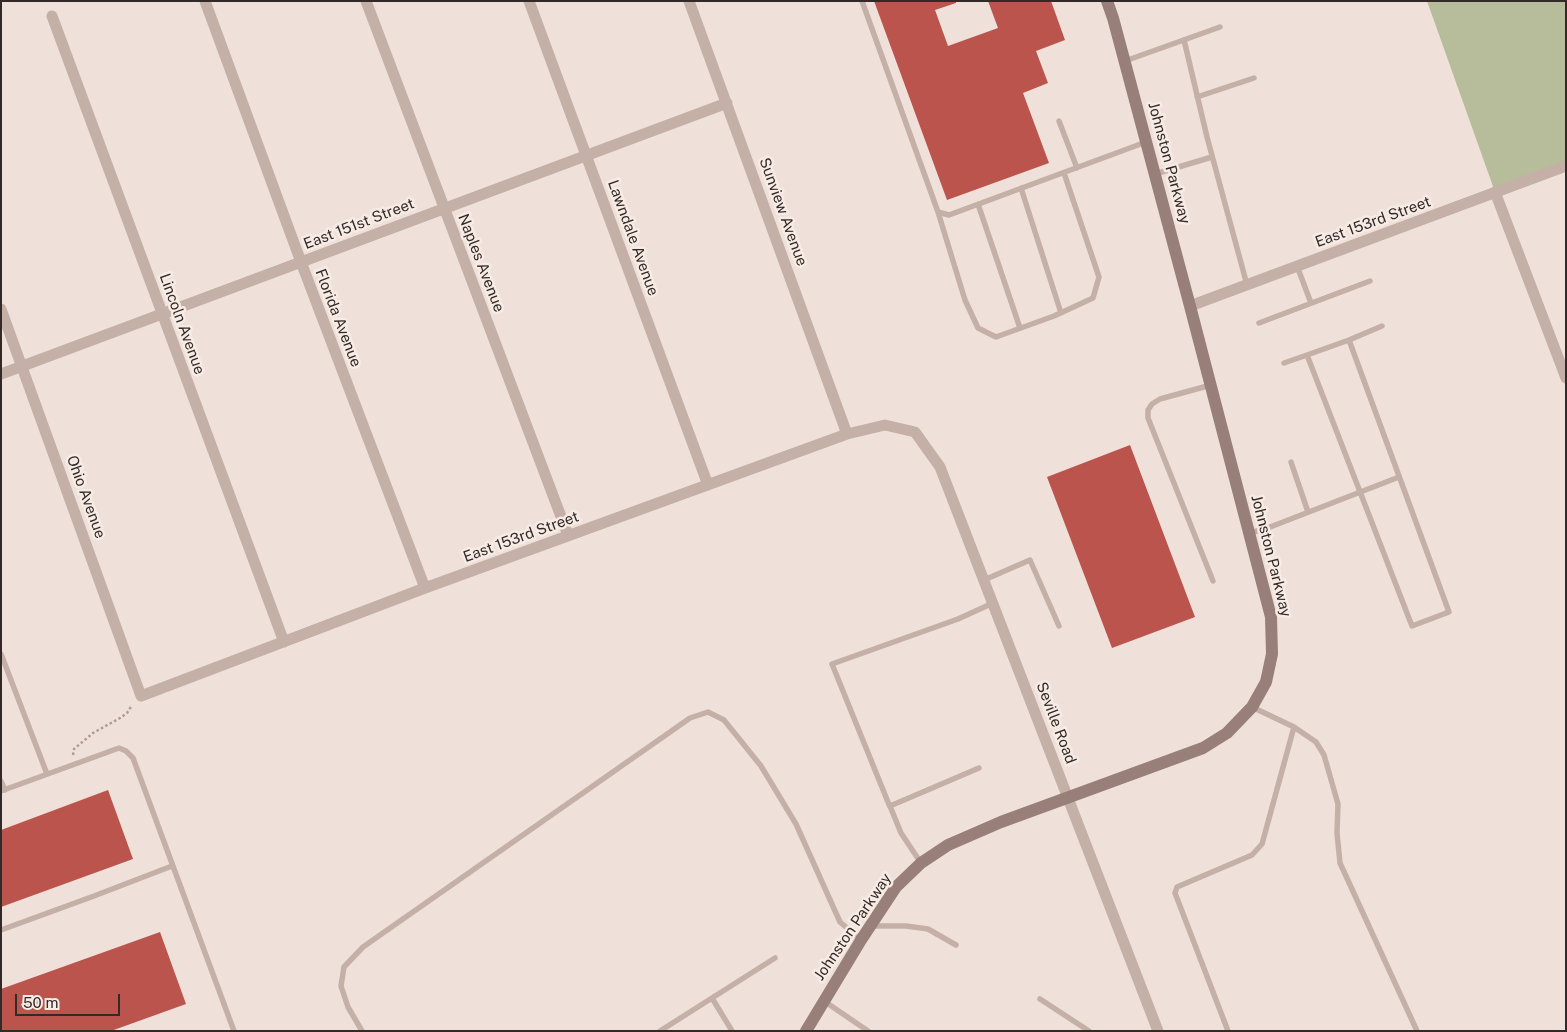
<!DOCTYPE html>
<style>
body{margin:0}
#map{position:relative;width:1567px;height:1032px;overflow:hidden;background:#efe1da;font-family:"Public Sans",sans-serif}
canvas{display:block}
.frame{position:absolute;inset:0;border:2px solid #332927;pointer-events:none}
.scale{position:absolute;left:15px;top:994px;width:105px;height:22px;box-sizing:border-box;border:2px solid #332927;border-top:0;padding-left:6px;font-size:15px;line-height:18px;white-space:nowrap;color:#332927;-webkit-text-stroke:4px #f7ece5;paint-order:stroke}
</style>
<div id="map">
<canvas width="1567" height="1032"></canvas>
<div class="frame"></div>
<div class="scale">50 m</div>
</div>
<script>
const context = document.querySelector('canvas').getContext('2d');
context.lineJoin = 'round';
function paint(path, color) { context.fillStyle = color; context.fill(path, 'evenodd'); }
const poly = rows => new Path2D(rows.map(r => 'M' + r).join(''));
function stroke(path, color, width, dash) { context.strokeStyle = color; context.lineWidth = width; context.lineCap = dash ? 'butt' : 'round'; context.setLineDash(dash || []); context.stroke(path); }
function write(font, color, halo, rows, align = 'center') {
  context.font = font + ' "Public Sans",sans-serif'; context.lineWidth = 5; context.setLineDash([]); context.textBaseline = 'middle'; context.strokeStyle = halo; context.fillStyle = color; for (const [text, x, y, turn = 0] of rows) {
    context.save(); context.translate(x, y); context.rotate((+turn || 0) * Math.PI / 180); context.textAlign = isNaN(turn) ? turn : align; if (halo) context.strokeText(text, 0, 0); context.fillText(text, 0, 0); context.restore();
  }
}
const green = poly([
 [1427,1,1566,1,1566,166,1495,192]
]);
const building = poly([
 [874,1,956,1,956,3,935,10,948,46,998,28,988,1,1051,1,1065,40,1036,51,1048,83,1023,93,1049,163,947,200],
 [1130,445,1195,617,1112,648,1047,477],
 [108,790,133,859,1,907,1,830],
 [160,932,186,1004,111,1031,1,1031,1,989]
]);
const path = poly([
 [73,755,74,749,93,733,120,718,127,713,132,705]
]);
const lane = poly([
 [862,1,938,212,949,215,1146,142],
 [1184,40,1207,137,1247,285],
 [1125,61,1220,27],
 [1197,97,1254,78],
 [1059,121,1077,168],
 [1155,174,1212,157],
 [1021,188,1061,313],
 [978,204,1020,328],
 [938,212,965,300,978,328,996,337,1054,316,1093,298,1099,277,1064,173],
 [1297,266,1311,303],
 [1259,323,1370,281],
 [1349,340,1382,326],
 [1284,363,1307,355,1412,626,1449,612,1349,340,1307,355],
 [1211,385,1160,399,1152,404,1148,410,1148,418,1213,581],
 [1291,462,1308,512],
 [1249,533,1265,529,1399,477],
 [984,580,1030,560,1059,626],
 [1,654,47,774],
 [1252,707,1294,727,1316,742,1324,755,1338,804,1337,833,1340,863,1417,1031],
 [1,781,5,790],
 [1,791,119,748,126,751,133,758,234,1031],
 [890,807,832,664,958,619,993,603],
 [921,863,901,833,890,806,979,768],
 [872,926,906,926,928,929,956,945],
 [1,930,94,896,172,866],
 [1040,999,1089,1031],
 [824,1001,868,1031],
 [362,1031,348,1007,341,986,344,967,363,947,690,718,708,712,724,720,761,766,796,824,840,922,861,940],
 [660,1031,712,998],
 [732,1031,712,998,775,958],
 [1228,1031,1175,893,1177,887,1252,855,1262,844,1294,727]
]);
const street = poly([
 [205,1,301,262,425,588],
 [366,1,568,535],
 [529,1,708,485],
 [689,1,847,434],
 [52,16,284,642],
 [1495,192,1566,378],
 [1190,306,1566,166],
 [1,309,141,696,425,588,847,434,885,425,915,432,940,467,1158,1031],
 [1,374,727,103]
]);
const secondary = poly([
 [806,1031,861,940,896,887,921,863,948,845,1001,822,1203,748,1227,733,1252,707,1266,682,1272,654,1271,617,1190,306,1113,18,1107,1]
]);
const streetNames = [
 ["Johnston Parkway",1169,163,75],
 ["Sunview Avenue",783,212,70],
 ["East 153rd Street",1373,222,-20],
 ["East 151st Street",359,224,-21],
 ["Lawndale Avenue",633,238,70],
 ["Naples Avenue",481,263,69],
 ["Florida Avenue",338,318,69],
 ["Lincoln Avenue",182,324,70],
 ["Ohio Avenue",86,497,70],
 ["East 153rd Street",521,537,-20],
 ["Johnston Parkway",1271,556,76],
 ["Seville Road",1056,723,69],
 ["Johnston Parkway",853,927,-56]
];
paint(green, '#b7bc9b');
paint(building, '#ba544c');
stroke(path, '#b19a91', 2.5, [2.5, 2.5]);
stroke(lane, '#c5b0a7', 5.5);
stroke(street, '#c5b0a7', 11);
stroke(secondary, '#997f79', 12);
write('15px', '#332927', '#f7ece5', streetNames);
</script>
